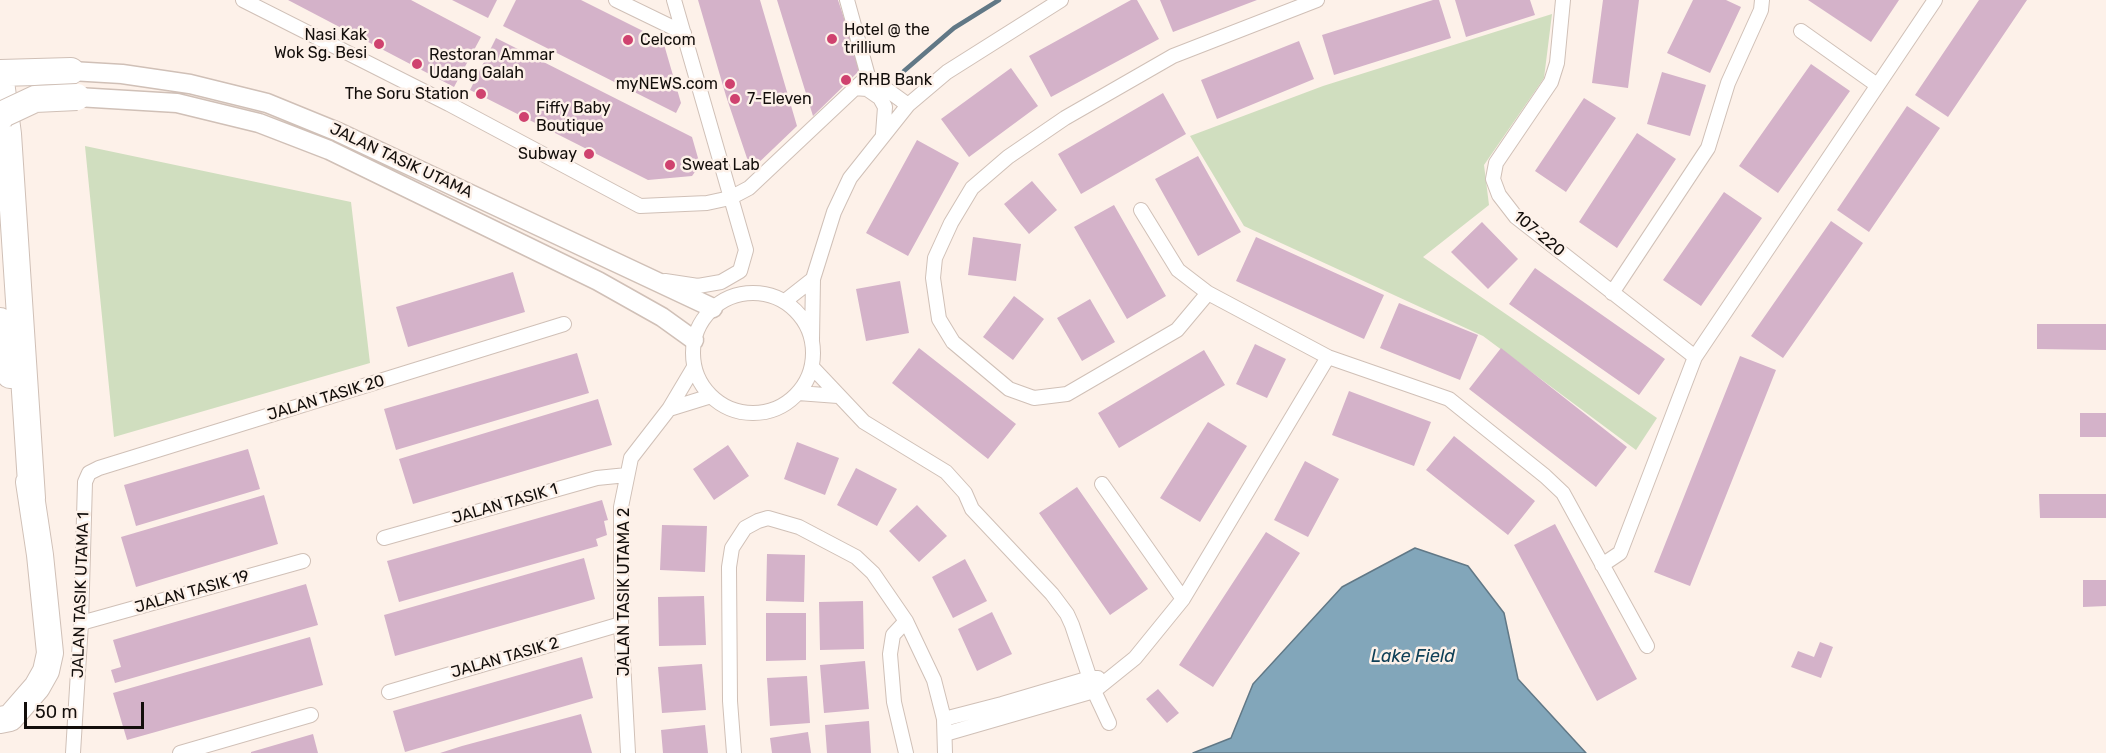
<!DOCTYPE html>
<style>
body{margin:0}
#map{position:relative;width:2106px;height:753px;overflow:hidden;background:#fdf1e9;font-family:Rubik,sans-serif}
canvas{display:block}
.scale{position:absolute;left:24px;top:702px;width:120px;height:27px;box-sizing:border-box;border:3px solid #130e0b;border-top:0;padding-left:8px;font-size:18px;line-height:21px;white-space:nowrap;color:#130e0b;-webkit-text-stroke:4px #fdf1e9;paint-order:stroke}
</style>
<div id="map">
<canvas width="2106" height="753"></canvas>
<div class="scale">50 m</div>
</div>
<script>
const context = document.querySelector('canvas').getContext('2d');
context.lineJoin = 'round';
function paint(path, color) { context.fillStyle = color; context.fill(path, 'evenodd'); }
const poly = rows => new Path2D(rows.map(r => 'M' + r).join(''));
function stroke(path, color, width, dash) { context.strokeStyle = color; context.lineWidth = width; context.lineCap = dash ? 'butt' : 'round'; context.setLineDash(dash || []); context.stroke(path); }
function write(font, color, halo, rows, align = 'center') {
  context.font = font + ' Rubik,sans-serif'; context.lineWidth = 5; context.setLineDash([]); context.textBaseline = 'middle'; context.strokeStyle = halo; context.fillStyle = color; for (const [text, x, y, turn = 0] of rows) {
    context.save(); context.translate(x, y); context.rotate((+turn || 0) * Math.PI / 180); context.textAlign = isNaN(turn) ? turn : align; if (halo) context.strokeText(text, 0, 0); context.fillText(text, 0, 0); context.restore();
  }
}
const green = poly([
 [1552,14,1544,78,1484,165,1489,205,1423,257,1657,418,1636,450,1483,336,1244,226,1190,136,1323,86],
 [85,146,351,202,370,363,114,437]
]);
const water = poly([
 [1415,548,1468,566,1504,613,1518,679,1586,753,1193,753,1231,738,1253,684,1342,587,1415,548]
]);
const stream = poly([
 [904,71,954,28,999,0]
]);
const building = poly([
 [288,0,411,0,481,37,454,87],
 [452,0,497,0,488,18],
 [516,0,581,0,663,41,681,103,676,113,503,26],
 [698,0,760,0,797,126,751,170,726,96],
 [777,0,838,0,861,69,813,116],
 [1131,0,1137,0,1159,39,1051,97,1029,56],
 [1160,0,1257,0,1173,32],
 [1433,0,1439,0,1451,38,1334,75,1322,35],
 [1455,0,1530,0,1535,15,1466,37],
 [1603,0,1639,0,1628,88,1592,83],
 [1693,0,1726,0,1741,7,1710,73,1667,53],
 [1808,0,1899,0,1871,42],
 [1979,0,2027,0,1948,117,1915,95],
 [496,38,692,137,700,165,692,176,648,180,470,90],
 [1299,41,1314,79,1217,119,1201,80],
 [1811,64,1850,91,1778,193,1739,166],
 [1011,68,1038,106,969,157,941,119],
 [1662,72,1706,85,1690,136,1647,124],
 [1163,93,1186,134,1081,194,1058,154],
 [1584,98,1616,118,1566,192,1535,171],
 [1907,106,1940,128,1869,232,1837,210],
 [1637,133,1676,159,1617,248,1579,222],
 [917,140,959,163,908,256,866,233],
 [1198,156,1241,232,1198,256,1155,179],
 [1032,181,1057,210,1029,234,1004,204],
 [1724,192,1762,218,1701,306,1663,280],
 [1114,205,1166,296,1127,319,1074,227],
 [1831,221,1863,243,1783,358,1751,336],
 [1482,222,1518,259,1488,289,1451,252],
 [973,237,1021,244,1016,281,968,275],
 [1256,237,1384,295,1364,339,1236,281],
 [1535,268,1665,359,1639,395,1509,304],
 [513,272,525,312,408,347,396,307],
 [900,281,909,333,866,341,856,289],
 [1014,296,1044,319,1013,360,983,337],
 [1090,299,1115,342,1082,361,1057,318],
 [1399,303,1478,335,1460,380,1380,348],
 [2037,324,2106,324,2106,350,2037,349],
 [1255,344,1286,359,1267,398,1236,384],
 [919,348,1016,424,988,459,892,383],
 [1501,348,1627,447,1596,487,1469,389],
 [1204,350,1225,385,1119,448,1098,413],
 [577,353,589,393,396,450,384,409],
 [1740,356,1776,370,1690,586,1654,572],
 [1349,391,1431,422,1414,466,1332,435],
 [598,399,612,445,413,504,399,459],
 [2080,413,2106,413,2106,437,2080,437],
 [1208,422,1247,446,1200,522,1160,498],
 [1454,436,1535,501,1508,535,1426,470],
 [797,442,839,458,825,495,784,479],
 [728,445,749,476,714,500,693,469],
 [248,449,260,489,136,526,124,485],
 [1305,461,1339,479,1308,537,1274,520],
 [856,468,897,489,877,526,837,505],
 [1077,487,1148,589,1110,615,1039,513],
 [2039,494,2106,494,2106,518,2040,518],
 [264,495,278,544,136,587,121,537],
 [602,500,608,520,604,521,607,535,596,539,598,546,399,602,387,561],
 [917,505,947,536,919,562,889,531],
 [1555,524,1637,679,1597,701,1514,545],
 [662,525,707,526,705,572,660,570],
 [1266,532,1300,553,1213,687,1179,665],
 [767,554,805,555,804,602,766,601],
 [584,558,595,599,395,656,384,615],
 [965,559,987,601,953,618,932,577],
 [2083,580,2106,580,2106,606,2083,607],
 [306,584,318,625,115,683,111,670,121,667,113,640],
 [704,596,706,645,659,646,658,597],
 [863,601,864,649,820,650,819,602],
 [992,612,1012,654,977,671,958,629],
 [766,613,806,613,806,660,766,661],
 [310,637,323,685,127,740,113,693],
 [1820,642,1833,647,1821,678,1791,667,1798,651,1814,657],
 [582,657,593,698,405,752,393,711],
 [865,661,869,709,824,713,820,665],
 [702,664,706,710,662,713,658,667],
 [807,676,810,723,770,726,767,678],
 [1158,689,1179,713,1167,723,1146,699],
 [581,714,592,753,440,753,462,746],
 [869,721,871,753,827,753,825,725],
 [705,725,708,753,663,753,661,730],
 [808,732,811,753,772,753,770,738],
 [313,734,318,753,251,753,251,752]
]);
const minor = poly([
 [243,0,449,104,640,206,707,203,730,198,749,188,868,76],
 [616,0,684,33],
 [847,0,868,76,908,105],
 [1563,0,1557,63,1551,82,1496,163,1493,179,1499,195,1516,217,1695,357],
 [1801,31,1877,85],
 [854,88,867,89,880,98,885,107,883,134],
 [1141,210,1178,270,1208,293,1328,357,1449,399,1545,476,1563,493,1647,646],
 [665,281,698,286,721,282,740,271,746,250,674,0],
 [1208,293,1177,330,1067,394,1034,398,1009,389,953,342,939,319,933,278,935,258,951,223,972,188,1008,157,1065,118,1173,56,1317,0],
 [1612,293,1708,148,1728,83,1761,10,1762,0],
 '693 353a60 60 0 1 1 120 0a60 60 0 1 1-120 0Z',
 [785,301,813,279],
 [812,340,813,279,834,212,850,178,908,105,947,72,1061,0],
 [812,367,864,422,946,472,965,493,972,509,1052,594,1067,614,1072,625,1094,691,1109,723],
 [798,393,838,396],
 [669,409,711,396],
 [1102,484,1183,599],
 [384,538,597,478,627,475],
 [1602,565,1620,553,1695,357,1935,0],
 [906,621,893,635,890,654,894,702,906,753],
 [81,623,303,561],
 [389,692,621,624],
 [944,719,1002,704,1090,678,1098,678],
 [945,734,1094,691,1135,658,1183,599,1328,357],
 [73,753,81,623,85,482,89,473,99,468,564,324],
 [180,753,311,715],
 [628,753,621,624,621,507,631,458,669,409,694,367],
 [734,753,730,701,729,567,732,548,745,528,758,521,768,518,799,527,856,557,873,573,906,621,934,680,944,719,945,753]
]);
const tertiary = poly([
 [71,71,122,74,190,84,267,103,338,132,713,308],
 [77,97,177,103,259,123,329,150,598,281,662,317,694,340]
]);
const motorway = poly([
 [0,73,71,71],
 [0,74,8,134,32,498],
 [0,321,10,375],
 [0,720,10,718,37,687,46,671,50,653,40,555,29,482]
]);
const motorwayBridge = poly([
 [0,118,3,114,35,99,77,97]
]);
const markers = [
 [832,39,6,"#cf426f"],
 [628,40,6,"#cf426f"],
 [379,44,6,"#cf426f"],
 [417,64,6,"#cf426f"],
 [846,80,6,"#cf426f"],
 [730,84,6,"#cf426f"],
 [481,94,6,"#cf426f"],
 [735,99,6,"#cf426f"],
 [524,117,6,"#cf426f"],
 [589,154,6,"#cf426f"],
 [670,165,6,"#cf426f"]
];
const poiNames = [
 ["Hotel @ the",844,30],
 ["trillium",844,48],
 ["Nasi Kak",367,35,"right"],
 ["Wok Sg. Besi",367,53,"right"],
 ["Celcom",640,40],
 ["Restoran Ammar",429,55],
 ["Udang Galah",429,73],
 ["RHB Bank",858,80],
 ["myNEWS.com",718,84,"right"],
 ["The Soru Station",469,94,"right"],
 ["7-Eleven",747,99],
 ["Fiffy Baby",536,108],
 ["Boutique",536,126],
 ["Subway",577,154,"right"],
 ["Sweat Lab",682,165]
];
const streetNames = [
 ["JALAN TASIK UTAMA",401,161,25],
 ["107-220",1539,234,40],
 ["JALAN TASIK 20",326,398,-17],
 ["JALAN TASIK 1",505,504,-16],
 ["JALAN TASIK 19",192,592,-16],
 ["JALAN TASIK UTAMA 2",624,592,-90],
 ["JALAN TASIK UTAMA 1",81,595,-88],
 ["JALAN TASIK 2",505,658,-16]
];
const waterNames = [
 ["Lake Field",1413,657]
];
paint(green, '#d0debf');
paint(water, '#82a6ba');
stroke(water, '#617886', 1.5);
stroke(stream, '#617886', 4.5);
paint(building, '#d4b2c9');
stroke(minor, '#d0c0b7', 16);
stroke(tertiary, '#d0c0b7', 21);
stroke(motorway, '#d0c0b7', 28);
stroke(minor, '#fff', 14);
stroke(tertiary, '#fff', 18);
stroke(motorway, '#fff', 26);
stroke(motorwayBridge, '#d0c0b7', 28, []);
stroke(motorwayBridge, '#fff', 26);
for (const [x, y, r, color] of markers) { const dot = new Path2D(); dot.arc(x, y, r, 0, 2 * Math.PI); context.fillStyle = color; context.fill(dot); stroke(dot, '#fdf1e9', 2); }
write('16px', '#130e0b', '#fdf1e9', poiNames, 'left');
write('16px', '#130e0b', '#fdf1e9', streetNames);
write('italic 18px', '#104057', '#fdf1e9', waterNames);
</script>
